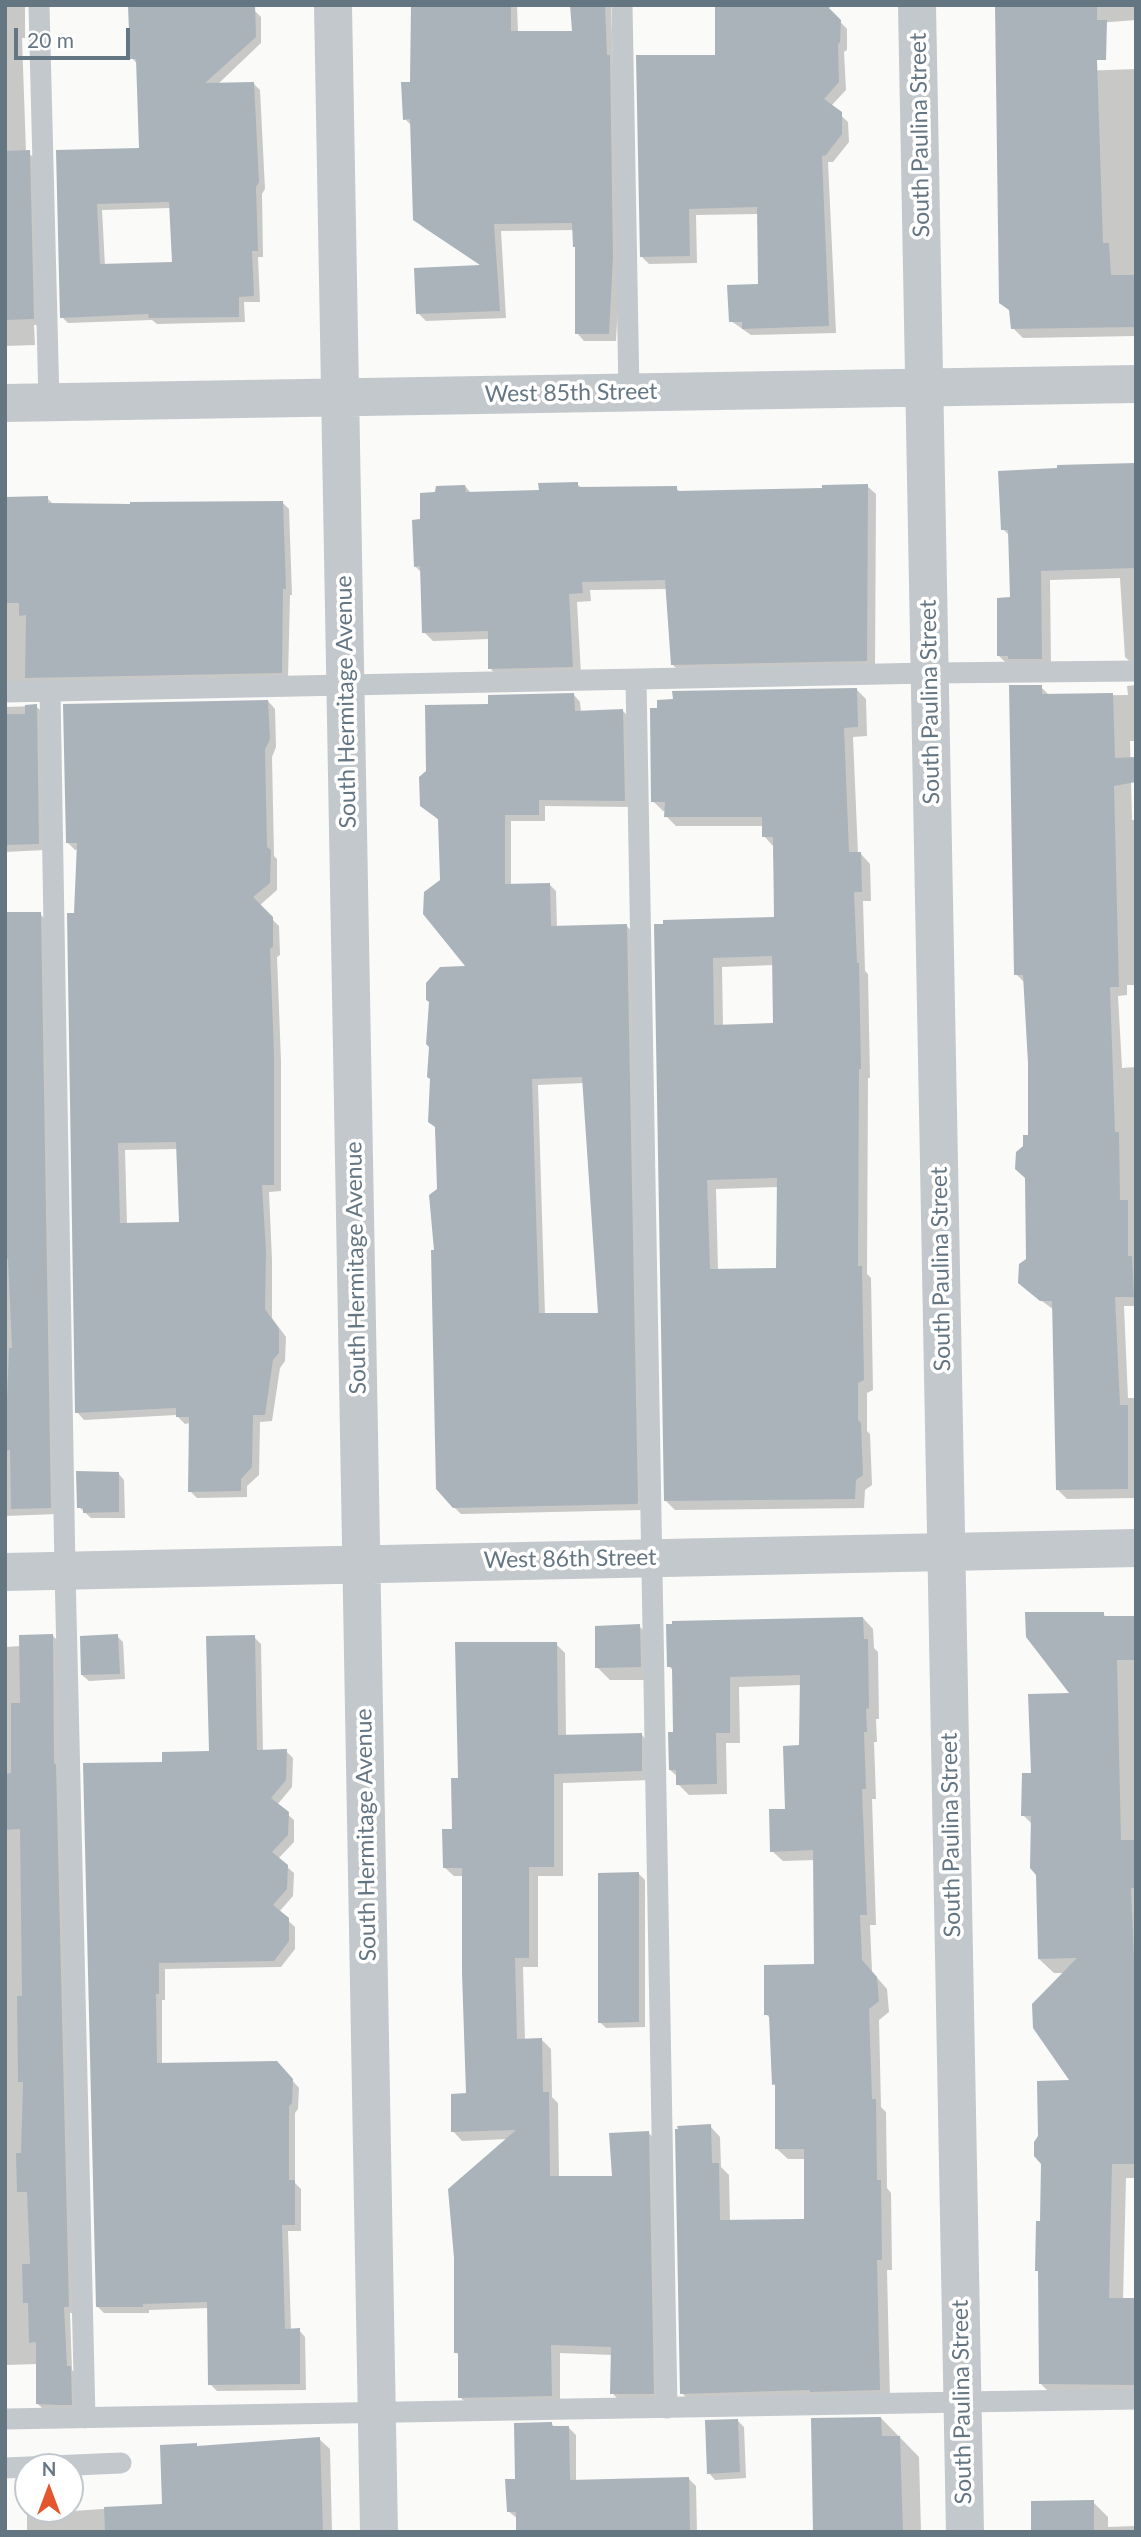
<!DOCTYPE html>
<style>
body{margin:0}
#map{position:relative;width:1141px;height:2537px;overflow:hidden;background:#fafaf8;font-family:Lato,sans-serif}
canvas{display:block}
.frame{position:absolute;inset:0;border:7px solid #657683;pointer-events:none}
.north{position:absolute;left:14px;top:2453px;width:70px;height:70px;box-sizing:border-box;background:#fff;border:2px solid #c1c8cd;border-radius:50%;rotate:0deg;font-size:19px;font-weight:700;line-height:28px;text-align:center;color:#657683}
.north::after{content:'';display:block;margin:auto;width:24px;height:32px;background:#e4572e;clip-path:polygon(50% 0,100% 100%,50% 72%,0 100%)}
.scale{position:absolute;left:14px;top:28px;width:116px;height:32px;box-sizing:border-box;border:4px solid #657683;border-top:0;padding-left:9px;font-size:21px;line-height:24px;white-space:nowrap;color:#657683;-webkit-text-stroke:5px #fff;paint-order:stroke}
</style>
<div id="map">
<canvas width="1141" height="2537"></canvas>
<div class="frame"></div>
<div class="north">N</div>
<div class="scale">20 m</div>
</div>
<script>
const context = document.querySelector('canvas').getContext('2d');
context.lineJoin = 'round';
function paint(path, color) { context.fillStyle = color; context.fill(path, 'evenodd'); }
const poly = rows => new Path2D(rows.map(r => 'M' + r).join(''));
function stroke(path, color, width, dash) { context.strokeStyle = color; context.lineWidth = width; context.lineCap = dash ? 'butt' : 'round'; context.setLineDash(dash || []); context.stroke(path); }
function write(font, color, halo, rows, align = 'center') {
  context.font = font + ' Lato,sans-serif'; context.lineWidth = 7; context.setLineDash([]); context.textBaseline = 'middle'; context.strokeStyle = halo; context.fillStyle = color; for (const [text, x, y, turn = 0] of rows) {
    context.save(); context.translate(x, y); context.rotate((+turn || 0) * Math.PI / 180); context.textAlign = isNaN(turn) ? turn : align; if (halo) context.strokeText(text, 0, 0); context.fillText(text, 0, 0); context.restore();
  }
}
const shadow = poly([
 [5,5,25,5,25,38,22,38,26,152,35,158,39,325,34,325,35,345,5,346],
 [249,5,261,17,261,43,217,85,254,84,260,90,265,189,262,194,263,257,258,257,260,302,244,302,245,322,157,324,152,320,68,323,62,317,58,152,141,150,138,65,132,58],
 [171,208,173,264,105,266,102,210],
 [413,5,517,5,518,33,574,32,572,5,611,5,620,266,616,341,584,341,577,333,577,248,574,230,501,231,506,318,426,321,418,313,482,266,423,227,415,219,412,126,405,119,412,84],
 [716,5,833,5,828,9,847,29,847,50,844,52,846,90,831,106,848,122,849,142,833,162,828,162,836,333,751,335,731,321,760,286,759,214,696,215,697,263,649,264,641,256,716,57],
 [997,5,1136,5,1136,20,1007,30],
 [1136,69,1136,336,1023,338,1013,328,1011,312,1001,302,999,74],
 [1136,464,1136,667,1125,657,1120,578,1050,580,1051,668,1008,665,998,655,1012,599,1010,536,1003,529],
 [577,484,583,489,676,488,681,493,824,489,867,486,876,494,875,669,681,673,672,664,668,589,590,590,591,601,577,602,581,675,498,677,490,668,490,639,433,641,424,632,422,573,415,566,422,521,465,486,472,494,541,492],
 [47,498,54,505,282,502,289,509,292,595,290,595,288,679,5,687,5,499],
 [1136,685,1136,741,1130,741,1132,820,1136,820,1136,985,1127,985,1127,995,1118,996,1122,1068,1136,1067,1136,1306,1124,1306,1128,1398,1136,1398,1136,1498,1067,1499,1057,1489,1054,1310,1030,1292,1029,1063,1025,983,1016,974,1041,687,1050,696,1128,695,1127,686],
 [856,689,866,699,867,736,853,737,858,854,861,854,870,864,871,901,863,901,865,971,868,974,870,1078,868,1078,867,1274,871,1278,873,1390,867,1393,867,1431,870,1434,872,1485,865,1490,864,1508,675,1510,666,1501,655,926,776,918,773,846,764,836,763,826,676,826,666,816,666,811,663,811,653,801],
 [774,965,775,1025,723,1027,722,967],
 [779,1187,778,1270,718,1271,716,1189],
 [574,695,580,702,581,712,623,711,629,717,631,807,545,806,545,821,511,821,511,885,549,884,556,891,557,927,627,926,633,933,643,1510,461,1514,454,1507,436,1252,439,1190,432,1079,469,968,442,881,439,820,429,812,490,706],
 [584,1083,600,1315,545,1315,538,1085],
 [268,701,275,709,276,747,272,757,274,856,277,859,277,890,259,906,279,926,280,955,277,957,281,1061,281,1191,269,1192,272,1260,272,1318,286,1337,285,1361,280,1368,272,1421,260,1422,259,1475,247,1486,247,1497,197,1498,190,1491,190,1423,185,1424,176,1415,84,1420,77,1412,76,914,79,849,75,850,67,842],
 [178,1149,181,1223,127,1225,125,1150],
 [36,706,43,713,45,850,5,852,5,707],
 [5,913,40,914,47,921,57,1514,5,1516],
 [118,1473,124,1480,125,1518,91,1518,79,1507],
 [1103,1614,1107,1618,1136,1617,1136,2178,1126,2178,1123,2300,1136,2300,1136,2399,1055,2398,1041,2384,1042,2223,1072,2082,1065,1973,1054,1973,1039,1959,1037,1875,1032,1824,1023,1815,1033,1774,1072,1695],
 [863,1618,873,1629,874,1648,878,1652,879,1719,876,1719,877,1742,874,1742,876,1799,872,1799,876,1925,870,1925,872,1972,887,1989,889,2012,879,2020,881,2107,886,2112,887,2188,891,2193,892,2270,887,2270,890,2400,692,2404,682,2393,710,2126,720,2137,721,2167,729,2175,730,2222,806,2221,806,2159,788,2159,777,2149,777,2087,773,2084,771,2019,766,2014,815,1966,815,1860,783,1861,772,1851,787,1810,800,1747,802,1685,739,1687,740,1743,726,1743,727,1794,689,1795,678,1784,678,1777,670,1770,675,1733,674,1672,669,1666],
 [639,1626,652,1639,653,1680,610,1680,597,1667],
 [53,1636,59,1642,75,2313,70,2313,72,2370,77,2374,77,2411,44,2410,37,2403,38,2364,5,2365,5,1647,21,1646],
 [117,1636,123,1642,125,1679,89,1681,82,1675],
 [254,1637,261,1644,263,1752,286,1751,293,1758,292,1787,277,1805,294,1820,294,1842,278,1859,294,1873,293,1896,279,1912,295,1927,295,1949,281,1967,165,1969,165,2000,162,2000,162,2065,283,2070,299,2088,298,2109,295,2113,295,2183,301,2189,301,2231,288,2231,291,2330,299,2330,305,2337,306,2390,217,2391,210,2384,209,2308,149,2310,149,2313,104,2313,97,2306,164,1764,211,1753],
 [556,1644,565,1653,566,1737,641,1734,650,1744,651,1780,563,1783,563,1876,538,1876,538,1967,523,1967,525,2041,542,2040,551,2049,552,2097,558,2103,559,2177,614,2178,648,2132,657,2142,662,2403,621,2402,612,2393,613,2355,560,2353,560,2405,469,2406,460,2397,459,2355,456,2352,508,2139,462,2141,453,2131,468,2095,463,1876,454,1876,444,1867,453,1831,460,1779],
 [639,1874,645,1880,645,2027,606,2028,600,2022],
 [881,2418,919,2457,921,2532,815,2532],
 [738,2421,744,2427,746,2478,715,2480,709,2473],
 [552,2424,555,2428,569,2428,576,2435,576,2481,689,2479,696,2486,697,2532,518,2532,518,2519,508,2511,517,2481],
 [319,2439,330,2449,332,2532,27,2532,27,2514,164,2505],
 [1093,2502,1108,2517,1108,2527,1136,2526,1136,2532,1033,2532]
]);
const building = poly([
 [128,5,255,5,256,37,205,83,254,82,259,182,256,187,258,251,252,251,254,296,239,297,239,317,149,318,148,314,60,318,56,150,139,148,136,59,130,59],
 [169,202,172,262,100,264,97,204],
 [411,5,511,5,511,31,572,31,570,5,605,5,607,55,610,55,613,257,609,334,575,334,575,247,573,247,572,223,494,224,500,311,416,314,414,268,480,265,413,220,410,119,403,120,401,82,410,82],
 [715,5,826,5,841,20,840,42,838,44,839,82,824,99,842,112,842,134,826,155,822,156,829,326,742,329,742,322,729,322,727,285,758,284,757,207,689,209,690,256,640,257,636,55,715,55],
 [995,5,1097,5,1097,20,1107,20,1106,60,1097,60,1103,243,1109,243,1111,275,1136,275,1136,327,1011,329,1009,310,999,303],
 [30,150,34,319,5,320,5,151],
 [1136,463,1136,568,1041,571,1042,659,1008,659,1008,656,997,656,997,598,1010,597,1008,530,1001,530,998,471,1057,468,1057,465],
 [578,482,578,487,677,486,677,491,822,488,822,485,868,484,867,661,671,665,665,580,582,582,583,593,569,594,573,667,488,669,488,631,422,633,420,566,414,567,412,520,420,519,420,493,435,492,436,486,465,485,466,492,539,490,538,483],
 [48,496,48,503,130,504,130,502,283,501,286,589,283,589,282,673,25,678,26,615,19,616,19,603,5,603,5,497],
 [1009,685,1042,685,1042,694,1113,693,1115,758,1136,757,1136,782,1114,786,1119,987,1110,987,1115,1132,1119,1132,1120,1200,1128,1200,1128,1256,1132,1256,1134,1297,1115,1297,1120,1405,1128,1405,1128,1489,1056,1490,1052,1301,1040,1301,1018,1283,1019,1264,1026,1259,1025,1178,1015,1169,1016,1152,1023,1146,1023,1135,1028,1135,1028,1063,1023,975,1014,975],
 [857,688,858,727,844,728,849,852,861,852,862,892,854,892,857,963,859,963,861,1069,859,1069,858,1266,862,1266,864,1380,858,1383,858,1420,861,1423,863,1475,856,1480,855,1499,664,1501,654,924,663,924,663,920,774,917,773,837,762,837,762,817,664,817,665,802,651,802,650,708,657,708,657,700,673,699,672,691],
 [772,956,773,1023,714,1025,713,958],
 [777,1178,776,1268,710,1269,707,1180],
 [574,693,575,711,623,709,625,801,539,800,539,815,505,815,505,884,550,883,551,926,627,924,638,1502,637,1504,453,1508,436,1489,431,1250,434,1250,429,1195,437,1189,435,1127,428,1122,430,1079,427,1077,429,1047,426,1044,429,1002,426,1000,426,983,440,967,465,966,423,914,424,892,440,880,438,819,420,806,419,777,426,771,425,705,488,704,488,695],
 [582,1077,598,1313,539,1313,532,1079],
 [268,700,270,739,265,749,267,847,271,850,270,883,253,897,273,917,273,947,270,949,274,1053,274,1185,262,1185,266,1251,265,1309,279,1329,279,1353,273,1360,265,1415,253,1415,252,1467,241,1479,241,1491,188,1492,189,1417,176,1417,176,1408,75,1413,67,913,74,913,77,843,66,843,63,704],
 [176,1142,179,1222,120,1223,118,1143],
 [37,704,39,844,5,845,5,714,25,714,25,705],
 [5,912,41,912,51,1508,11,1509,10,1450,5,1451,9,1348,12,1348,8,1259,6,1259],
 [76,1471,119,1472,119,1512,83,1513,83,1508,77,1508],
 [1025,1612,1104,1612,1104,1616,1136,1616,1136,1660,1117,1660,1121,1840,1136,1840,1136,1888,1131,1888,1136,2006,1136,2164,1112,2164,1109,2298,1135,2298,1136,2385,1039,2384,1038,2271,1035,2271,1036,2221,1040,2221,1041,2164,1034,2156,1034,2142,1038,2136,1037,2081,1069,2080,1033,2028,1032,2004,1077,1958,1038,1959,1036,1875,1030,1868,1031,1816,1021,1816,1022,1773,1031,1773,1028,1694,1069,1693,1026,1637],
 [863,1617,864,1639,868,1639,869,1708,866,1709,867,1732,864,1732,866,1789,862,1789,867,1915,860,1915,862,1960,877,1977,879,2001,869,2009,872,2099,876,2099,877,2180,881,2180,882,2260,877,2260,880,2390,810,2392,810,2390,680,2394,675,2129,678,2129,677,2126,711,2124,712,2163,719,2163,720,2220,804,2219,804,2149,775,2149,775,2084,772,2085,769,2015,764,2015,764,1965,814,1964,813,1850,770,1852,769,1809,785,1809,783,1746,799,1745,800,1675,730,1677,730,1733,716,1733,717,1784,676,1785,676,1770,669,1770,668,1732,673,1732,672,1667,667,1667,666,1624,672,1624,672,1621],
 [640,1624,641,1667,595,1668,595,1626],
 [53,1634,54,1764,56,1764,69,2307,64,2307,67,2366,71,2366,72,2405,58,2405,36,2404,36,2342,29,2343,28,2303,23,2303,22,2264,30,2264,27,2192,17,2192,16,2153,21,2153,23,2082,18,2082,17,1996,22,1996,20,1829,5,1830,5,1774,11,1773,11,1703,20,1703,19,1635],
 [118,1634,120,1674,81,1675,80,1636],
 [255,1635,257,1750,287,1749,286,1780,271,1798,289,1812,288,1835,272,1852,288,1865,287,1889,273,1905,289,1918,289,1941,274,1961,159,1963,159,1994,156,1994,157,2063,277,2061,293,2079,292,2103,289,2106,289,2180,295,2180,295,2225,282,2225,285,2329,300,2328,300,2384,208,2385,207,2302,143,2304,143,2307,96,2307,83,1763,162,1762,162,1752,209,1751,206,1636],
 [455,1642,557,1642,558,1735,642,1733,642,1771,554,1774,554,1867,529,1867,529,1958,515,1958,517,2039,542,2038,543,2092,549,2092,550,2176,612,2176,609,2133,649,2131,654,2394,610,2394,611,2347,551,2345,552,2396,458,2398,458,2353,454,2353,454,2258,448,2189,516,2130,451,2132,451,2094,466,2093,462,1973,462,1868,443,1868,442,1829,452,1829,451,1778,458,1778],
 [639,1872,639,2022,598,2023,598,1873],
 [881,2417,882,2436,900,2436,903,2532,813,2532,811,2418],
 [738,2419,740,2472,707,2474,705,2420],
 [552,2422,552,2426,569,2426,570,2480,689,2477,690,2532,516,2532,516,2512,507,2512,505,2479,515,2479,514,2423],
 [320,2437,323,2532,105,2532,104,2507,162,2504,160,2445,197,2443,197,2446],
 [1094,2500,1094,2532,1031,2532,1031,2501]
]);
const service = poly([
 [39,5,49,402],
 [622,5,629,392],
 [636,680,667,2408],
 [50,691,65,1571,85,2418],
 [5,692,930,673,1136,671],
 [5,2419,1136,2399],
 [5,2468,121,2463]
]);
const minor = poly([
 [333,5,379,2532],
 [917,5,965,2532],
 [5,403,1136,384],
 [5,1572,1136,1548]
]);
const streetNames = [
 ["South Paulina Street",920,135,-91],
 ["West 85th Street",571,393,-1],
 ["South Hermitage Avenue",346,702,-91],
 ["South Paulina Street",930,702,-91],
 ["South Hermitage Avenue",356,1268,-91],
 ["South Paulina Street",941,1269,-91],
 ["West 86th Street",570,1559,-1],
 ["South Hermitage Avenue",366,1835,-91],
 ["South Paulina Street",951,1835,-91],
 ["South Paulina Street",962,2402,-91]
];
paint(shadow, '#0003');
paint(building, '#aab3b9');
stroke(service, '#c3c8cc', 21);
stroke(minor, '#c3c8cc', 38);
write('23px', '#657683', '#fff', streetNames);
</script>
